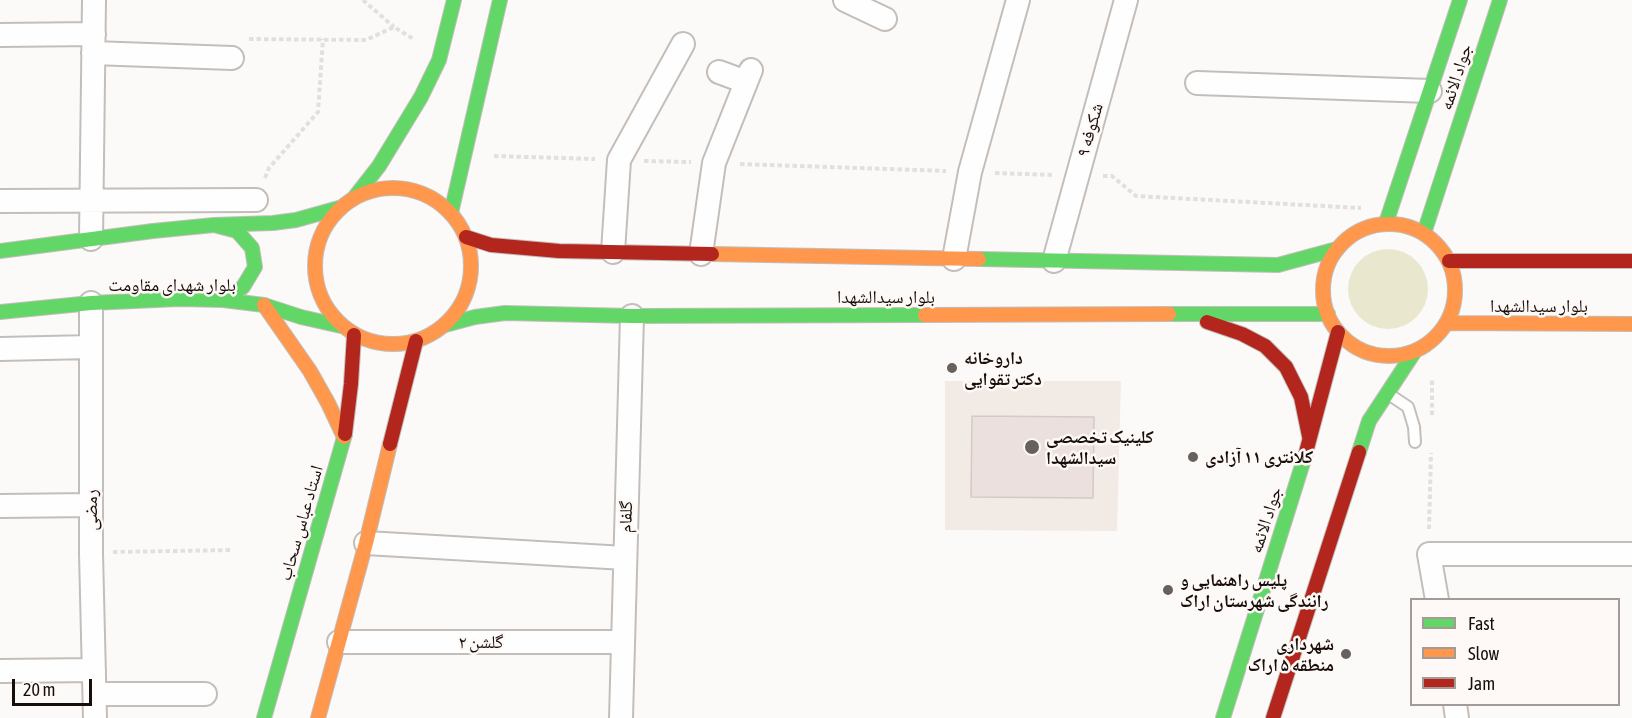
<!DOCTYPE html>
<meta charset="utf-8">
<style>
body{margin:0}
#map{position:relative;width:1632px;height:718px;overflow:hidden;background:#fcfaf8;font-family:"Asap Condensed",sans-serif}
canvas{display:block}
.legend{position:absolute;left:1410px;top:598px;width:210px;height:108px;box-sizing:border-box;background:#fef9f6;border:2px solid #a29b98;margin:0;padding:8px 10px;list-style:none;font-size:18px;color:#170e0a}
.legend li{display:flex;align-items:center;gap:12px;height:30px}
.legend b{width:30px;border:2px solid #a29b98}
.scale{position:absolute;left:12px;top:679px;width:80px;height:27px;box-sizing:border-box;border:3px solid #170e0a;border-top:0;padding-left:8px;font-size:18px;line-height:21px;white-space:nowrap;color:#170e0a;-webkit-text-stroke:4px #fef9f6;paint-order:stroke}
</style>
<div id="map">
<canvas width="1632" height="718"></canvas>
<ul class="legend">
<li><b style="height:8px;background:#63d668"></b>Fast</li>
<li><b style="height:8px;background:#ff974d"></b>Slow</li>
<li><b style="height:8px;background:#b3261e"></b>Jam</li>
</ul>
<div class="scale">20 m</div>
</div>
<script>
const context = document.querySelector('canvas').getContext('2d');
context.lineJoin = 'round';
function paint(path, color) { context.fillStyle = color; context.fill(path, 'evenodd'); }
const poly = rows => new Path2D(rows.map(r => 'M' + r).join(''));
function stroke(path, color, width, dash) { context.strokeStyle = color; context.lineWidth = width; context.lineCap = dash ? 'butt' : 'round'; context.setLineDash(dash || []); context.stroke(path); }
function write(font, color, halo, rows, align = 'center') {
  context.font = font + ' "Asap Condensed","Noto Naskh Arabic",sans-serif'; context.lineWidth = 5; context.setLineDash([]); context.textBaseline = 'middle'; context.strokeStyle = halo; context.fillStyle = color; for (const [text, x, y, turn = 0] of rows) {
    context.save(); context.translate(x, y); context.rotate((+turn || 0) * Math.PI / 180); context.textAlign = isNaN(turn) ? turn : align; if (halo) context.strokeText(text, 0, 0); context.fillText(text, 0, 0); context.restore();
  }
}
const built = poly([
 [945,381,1121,381,1117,531,945,530]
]);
const green = poly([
 '1348 289a40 40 0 1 1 80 0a40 40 0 1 1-80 0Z'
]);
const building = poly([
 [972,416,1094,417,1093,498,971,497,972,416]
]);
const path = poly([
 [363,0,394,27],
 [249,39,366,40,394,27,415,40],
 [494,156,595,159],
 [644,161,691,162],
 [740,164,946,171],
 [995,173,1053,175],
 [1103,176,1112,176,1136,196,1361,208],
 [265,178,269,168,318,112,323,39],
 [1432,415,1432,378],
 [1429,529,1431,453],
 [113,552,233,550]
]);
const lane = poly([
 [1390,395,1408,407,1414,427,1415,442]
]);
const street = poly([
 [845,0,885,19],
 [0,35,94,34],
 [93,53,232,58],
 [719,72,746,82],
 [1197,83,1430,91],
 [0,201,256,200],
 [91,239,94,0],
 [613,252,619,160,683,44],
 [701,254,714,163,751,70],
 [954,259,970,172,1018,0],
 [1054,261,1126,0],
 [91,303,91,553,95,718],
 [0,349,91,347],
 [0,506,91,505],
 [366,543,625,558],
 [1437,600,1429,554,1632,554],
 [339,642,623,642],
 [0,671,94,670],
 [95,694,205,694],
 [1455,704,1457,718],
 [621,718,632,316]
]);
const fast = poly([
 [354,198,379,166,421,97,439,60,454,0],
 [451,213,500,0],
 [1386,223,1460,0],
 [214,225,237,231,252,248,255,267,243,287,223,300],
 [1424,233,1500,0],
 [0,251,153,231,214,225,273,223,296,220,339,208],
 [979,259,1278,265,1337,249],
 [0,312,91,303,179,299,223,300,264,305,301,317,341,326],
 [1169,314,1328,314],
 [445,325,475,317,505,313,632,316,925,315],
 [1359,452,1369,421,1415,351],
 [264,718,345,434],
 [1223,718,1305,456]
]);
const slow = poly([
 '315 266a78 78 0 1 1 156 0a78 78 0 1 1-156 0Z',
 '1323 290a66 66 0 1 1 132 0a66 66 0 1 1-132 0Z',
 [712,254,979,259],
 [264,305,310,371,328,403,344,437],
 [925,315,1169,314],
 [1447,323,1632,324],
 [318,718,366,543,390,444]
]);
const jam = poly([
 [466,237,491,245,559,251,712,254],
 [1449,261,1632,261],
 [1207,322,1242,334,1265,346,1286,367,1301,397,1309,436],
 [345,434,351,384,354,335],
 [390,444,416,341],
 [1305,456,1338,332],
 [1273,718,1359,452]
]);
const markers = [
 [952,368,6,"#67615d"],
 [1032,447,8,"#67615d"],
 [1193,457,6,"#67615d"],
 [1168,590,6,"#67615d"],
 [1346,654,6,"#67615d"]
];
const streetNames = [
 ["جواد الائمه",1456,77,-72],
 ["شکوفه ۹",1090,130,-74],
 ["بلوار شهدای مقاومت",172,285],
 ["بلوار سیدالشهدا",886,297],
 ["بلوار سیدالشهدا",1539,306],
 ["رمضی",91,510,-90],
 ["گلفام",626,517,-88],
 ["جواد الائمه",1266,520,-72],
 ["استاد عباس سحاب",301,523,-74],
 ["گلشن ۲",481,642]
];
const poiNames = [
 ["داروخانه",964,358],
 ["دکتر تقوایی",964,379],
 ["کلینیک تخصصی",1046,437],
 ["سیدالشهدا",1046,458],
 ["کلانتری ۱۱ آزادی",1205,457],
 ["پلیس راهنمایی و",1180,580],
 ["رانندگی شهرستان اراک",1180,601],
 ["شهرداری",1334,644,"right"],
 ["منطقه ۵ اراک",1334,665,"right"]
];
paint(built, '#f2eae5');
paint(green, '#eae7cf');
paint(building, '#ece0de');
stroke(building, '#d1cac8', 1.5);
stroke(lane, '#c3beba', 14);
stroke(street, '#c3beba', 26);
stroke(fast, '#c3beba', 16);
stroke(slow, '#c3beba', 16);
stroke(jam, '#c3beba', 16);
stroke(path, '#e2e0df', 4, [4.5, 3]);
stroke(lane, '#fffefe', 10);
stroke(street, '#fffefe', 22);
stroke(fast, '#63d668', 14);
stroke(slow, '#ff974d', 14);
stroke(jam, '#b3261e', 14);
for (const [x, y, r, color] of markers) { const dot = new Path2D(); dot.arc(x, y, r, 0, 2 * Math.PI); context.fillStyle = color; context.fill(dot); stroke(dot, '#fef9f6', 2); }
write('18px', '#170e0a', '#fef9f6', streetNames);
write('bold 18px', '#170e0a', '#fef9f6', poiNames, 'left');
</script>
